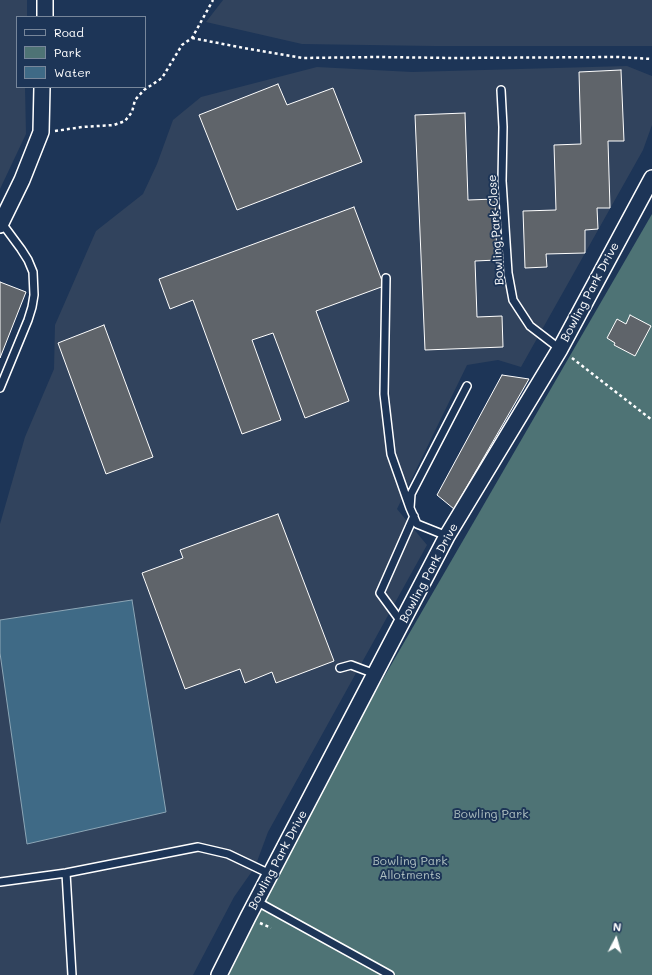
<!DOCTYPE html>
<style>
body{margin:0}
#map{position:relative;width:652px;height:975px;overflow:hidden;background:#1d3557;font-family:Mali,sans-serif}
canvas{display:block}
.legend{position:absolute;left:16px;top:16px;width:130px;height:72px;box-sizing:border-box;background:#1d3557;border:1px solid #77869a;margin:0;padding:5px 7px;list-style:none;font-size:12px;color:#fff}
.legend li{display:flex;align-items:center;gap:8px;height:20px}
.legend b{width:20px;border:1px solid #77869a}
.north{position:absolute;left:596px;top:919px;width:40px;height:40px;-webkit-text-stroke:3px #1d3557;paint-order:stroke;rotate:6deg;font-size:11px;font-weight:700;line-height:16px;text-align:center;color:#fff}
.north::after{content:'';display:block;margin:auto;width:14px;height:18px;background:#fff;clip-path:polygon(50% 0,100% 100%,50% 72%,0 100%)}
</style>
<div id="map">
<canvas width="652" height="975"></canvas>
<ul class="legend">
<li><b style="height:5px;background:#1d3557"></b>Road</li>
<li><b style="height:11px;background:#4e7375"></b>Park</li>
<li><b style="height:11px;background:#3f6a86"></b>Water</li>
</ul>
<div class="north">N</div>
</div>
<script>
const context = document.querySelector('canvas').getContext('2d');
context.lineJoin = 'round';
function paint(path, color) { context.fillStyle = color; context.fill(path, 'evenodd'); }
const poly = rows => new Path2D(rows.map(r => 'M' + r).join(''));
function stroke(path, color, width, dash) { context.strokeStyle = color; context.lineWidth = width; context.lineCap = dash ? 'butt' : 'round'; context.setLineDash(dash || []); context.stroke(path); }
function write(font, color, halo, rows, align = 'center') {
  context.font = font + ' Mali,sans-serif'; context.lineWidth = 4; context.setLineDash([]); context.textBaseline = 'middle'; context.strokeStyle = halo; context.fillStyle = color; for (const [text, x, y, turn = 0] of rows) {
    context.save(); context.translate(x, y); context.rotate((+turn || 0) * Math.PI / 180); context.textAlign = isNaN(turn) ? turn : align; if (halo) context.strokeText(text, 0, 0); context.fillText(text, 0, 0); context.restore();
  }
}
const built = poly([
 [0,0,27,0,27,17,17,17,17,87,25,87,26,134,0,189],
 [223,0,652,0,652,46,434,46,302,44,206,22],
 [627,66,652,76,652,125,643,150,521,367,498,360,467,365,397,509,427,545,268,832,255,867,234,897,193,975,0,975,0,524,25,437,54,369,55,325,96,231,143,194,157,164,173,120,201,97,317,67,412,72]
]);
const green = poly([
 [652,214,652,975,219,975,270,874]
]);
const water = poly([
 [132,600,166,812,27,844,0,653,0,620,132,600]
]);
const building = poly([
 [621,70,624,141,608,141,610,208,597,208,598,229,585,230,585,253,546,254,547,267,525,268,523,211,556,210,554,145,581,144,579,72,621,70],
 [278,84,287,105,333,88,362,162,237,210,199,115,278,84],
 [465,113,468,200,495,199,497,260,475,261,477,317,502,316,503,347,425,350,415,115,465,113],
 [354,207,384,286,316,311,349,401,305,418,273,333,252,340,281,420,242,434,193,300,170,309,159,279,354,207],
 [0,282,26,292,0,358,0,282],
 [630,315,651,326,635,356,614,345,615,343,607,338,617,319,626,324,630,315],
 [104,325,153,457,106,474,58,343,104,325],
 [502,375,529,379,454,509,437,495,502,375],
 [278,514,334,661,276,683,272,672,245,683,240,669,185,689,142,573,183,558,180,550,278,514]
]);
const path = poly([
 [192,38,244,48,303,58,378,57,452,58,619,57,652,59],
 [55,131,82,127,114,125,125,121,132,112,135,100,144,90,162,78,182,45,192,38,213,0],
 [572,358,652,420],
 [260,923,271,928]
]);
const lane = poly([
 [501,90,503,127,502,181,508,273,513,300,530,326,560,349],
 [386,278,384,394,391,454,410,508],
 [0,388,28,320,32,307,34,295,33,272,28,260,21,249,1,222],
 [447,536,417,524,410,508,411,494,467,386],
 [402,623,380,593,414,516],
 [340,668,351,665,375,674],
 [66,873,72,975],
 [0,882,66,873,198,847,228,854,270,874],
 [256,901,390,975]
]);
const street = poly([
 [45,17,45,0],
 [0,225,22,180,41,132,42,87],
 [219,975,248,917,447,536,560,349,652,178]
]);
const streetNames = [
 ["Bowling Park Close",496,230,-94],
 ["Bowling Park Drive",590,292,-62],
 ["Bowling Park Drive",429,573,-62],
 ["Bowling Park Drive",278,860,-62]
];
const parkNames = [
 ["Bowling Park",491,814],
 ["Bowling Park",410,861],
 ["Allotments",410,875]
];
paint(built, '#31435d');
paint(green, '#4e7375');
paint(water, '#3f6a86');
stroke(water, '#8ca6b6', 1);
paint(building, '#5f646a');
stroke(building, '#fff', 1);
stroke(lane, '#fff', 10);
stroke(street, '#fff', 18);
stroke(path, '#fff', 2.5, [3, 3]);
stroke(lane, '#1d3557', 7);
stroke(street, '#1d3557', 15);
write('12px', '#fff', '#1d3557', streetNames);
write('12px', '#afc0c1', '#1d3557', parkNames);
</script>
